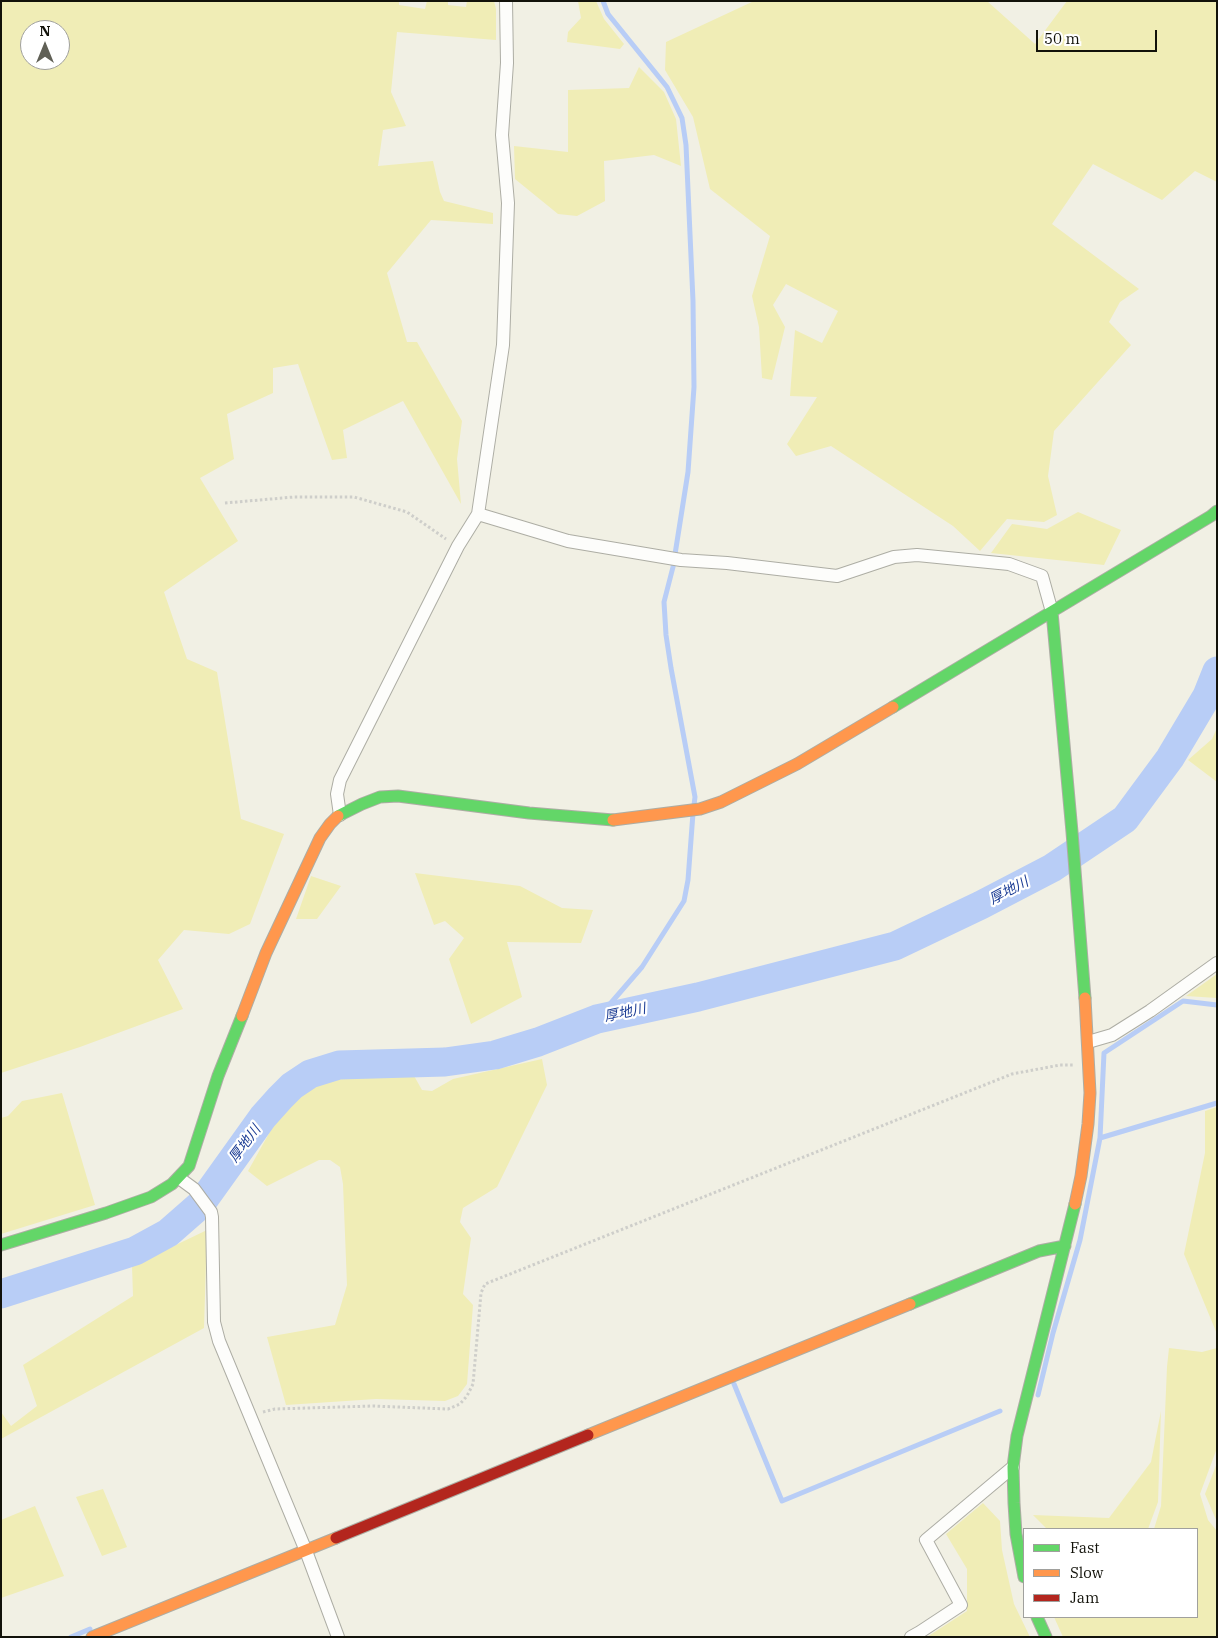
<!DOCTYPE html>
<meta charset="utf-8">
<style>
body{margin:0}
#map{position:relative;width:1218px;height:1638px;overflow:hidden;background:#f1f0e4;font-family:"IBM Plex Serif",serif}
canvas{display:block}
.frame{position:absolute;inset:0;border:2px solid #12120a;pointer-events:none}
.legend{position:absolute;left:1023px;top:1528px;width:175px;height:90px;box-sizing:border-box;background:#fff;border:1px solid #a0a09d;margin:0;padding:6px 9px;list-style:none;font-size:15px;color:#12120a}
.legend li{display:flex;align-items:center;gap:10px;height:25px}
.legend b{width:25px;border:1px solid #a0a09d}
.north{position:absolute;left:20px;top:20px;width:50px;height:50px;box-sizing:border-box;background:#fff;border:1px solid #a0a09d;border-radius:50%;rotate:0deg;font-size:14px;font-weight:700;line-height:20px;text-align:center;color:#12120a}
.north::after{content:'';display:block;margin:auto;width:18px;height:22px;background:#606056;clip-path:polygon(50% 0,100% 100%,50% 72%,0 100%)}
.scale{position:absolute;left:1036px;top:30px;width:121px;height:22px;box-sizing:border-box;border:2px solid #12120a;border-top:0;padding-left:6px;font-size:15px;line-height:18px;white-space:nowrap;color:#12120a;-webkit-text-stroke:4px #fff;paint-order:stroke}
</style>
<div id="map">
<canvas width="1218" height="1638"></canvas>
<div class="frame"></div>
<ul class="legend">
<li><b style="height:6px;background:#63d668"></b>Fast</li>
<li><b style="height:6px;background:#ff974d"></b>Slow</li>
<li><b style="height:6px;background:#b3261e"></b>Jam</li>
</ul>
<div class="north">N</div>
<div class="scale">50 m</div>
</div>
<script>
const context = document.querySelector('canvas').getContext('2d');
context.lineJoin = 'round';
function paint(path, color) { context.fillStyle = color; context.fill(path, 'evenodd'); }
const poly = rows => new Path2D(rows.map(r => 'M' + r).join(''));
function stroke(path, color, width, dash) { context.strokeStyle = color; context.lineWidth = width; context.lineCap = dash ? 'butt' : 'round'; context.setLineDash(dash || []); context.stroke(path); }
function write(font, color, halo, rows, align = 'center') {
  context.font = font + ' "IBM Plex Serif","Noto Sans JP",serif'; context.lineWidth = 4.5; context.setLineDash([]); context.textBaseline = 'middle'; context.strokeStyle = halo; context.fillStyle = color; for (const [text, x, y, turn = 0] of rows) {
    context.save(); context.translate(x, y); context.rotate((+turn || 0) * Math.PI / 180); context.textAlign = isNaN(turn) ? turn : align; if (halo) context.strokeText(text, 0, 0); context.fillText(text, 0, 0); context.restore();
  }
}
const green = poly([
 [1,1,399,1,399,5,425,9,427,1,448,1,448,5,466,7,467,1,494,1,496,9,496,40,397,32,391,92,406,126,383,130,378,166,433,161,440,192,444,201,493,213,493,224,431,220,387,273,407,342,417,342,462,421,457,459,461,504,403,401,343,430,347,458,332,460,298,364,273,368,273,393,227,414,234,459,200,478,238,541,164,592,187,659,217,672,241,819,284,834,250,924,229,934,184,930,158,960,183,1009,80,1047,1,1073],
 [30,30,60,30,60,60,30,60],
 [578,1,596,1,604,19,624,44,620,49,567,42,568,32,581,18],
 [754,1,987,1,1035,44,1067,1,1217,1,1217,182,1195,171,1162,200,1093,164,1052,224,1139,289,1120,302,1109,322,1131,345,1054,431,1048,476,1057,515,1044,522,1007,519,980,551,953,526,831,446,796,456,787,444,817,397,790,396,795,330,822,343,838,311,786,284,773,305,785,327,772,380,762,378,759,327,752,296,770,236,710,189,693,117,665,70,666,42],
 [639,67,664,92,676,119,681,166,654,155,604,161,605,201,577,216,558,214,515,179,514,146,568,152,568,90,629,88],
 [1078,512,1121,530,1104,565,991,553,1012,524,1047,529],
 [1217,728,1217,782,1188,760,1212,739],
 [415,873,520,886,562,908,593,910,581,943,507,942,522,997,471,1024,449,959,464,938,445,921,434,925],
 [311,876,341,886,317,919,296,919],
 [1217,974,1217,998,1186,996],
 [542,1059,547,1085,497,1187,463,1208,460,1222,471,1238,463,1294,473,1305,467,1384,458,1396,445,1401,376,1399,286,1405,267,1337,335,1325,347,1285,343,1184,340,1167,330,1160,319,1160,267,1186,248,1171,286,1103,303,1085,341,1071,413,1074,422,1090,432,1091,453,1079],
 [62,1093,95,1205,1,1234,1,1118,8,1116,22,1101],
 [1217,1107,1217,1334,1184,1254,1205,1153,1205,1111],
 [207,1230,204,1328,1,1439,1,1412,11,1426,37,1406,23,1365,133,1296,132,1266],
 [1169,1348,1202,1352,1217,1348,1217,1448,1200,1494,1208,1520,1217,1531,1217,1637,1063,1637,1054,1617,1197,1617,1197,1529,1154,1529,1161,1506,1167,1367],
 [1161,1411,1158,1502,1148,1529,1047,1529,1033,1515,1109,1518,1151,1462],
 [1217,1463,1217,1522,1205,1494],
 [103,1489,127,1547,102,1556,76,1497],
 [983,1503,1000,1521,1002,1550,1014,1604,1030,1637,927,1637,967,1611,967,1569,946,1534],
 [35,1506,64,1576,1,1598,1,1520]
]);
const stream = poly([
 [603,1,608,14,667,87,682,118,686,145,693,301,694,387,688,472,673,567,664,602,666,635,671,668,695,797,694,805],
 [597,1019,642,967,684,901,688,880,693,813],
 [1100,1138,1104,1053,1183,1001,1217,1005],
 [734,1384,782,1501,1000,1411],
 [1038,1395,1053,1333,1080,1240,1100,1138,1217,1103],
 [71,1637,90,1629]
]);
const river = poly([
 [1,1294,135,1251,168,1233,200,1205,263,1117,280,1098,292,1086,310,1074,339,1065,445,1062,495,1055,538,1042,597,1019,698,997,895,946,981,905,1052,868,1125,819,1170,758,1207,696,1217,671]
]);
const path = poly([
 [225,503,294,497,354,497,407,512,446,539],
 [263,1412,275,1409,373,1406,448,1409,460,1404,467,1396,473,1384,481,1293,485,1284,1012,1074,1060,1065,1073,1065]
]);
const street = poly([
 [478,514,568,541,681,560,727,563,837,576,894,557,917,555,1009,564,1042,576,1052,612],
 [340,815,337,794,340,780,458,546,478,514,503,345,508,203,502,135,507,63,506,1],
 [1088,1042,1112,1035,1150,1011,1217,963],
 [179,1178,194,1189,211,1212,212,1217,214,1322,219,1341,306,1551,338,1637],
 [911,1637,920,1632,961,1605,926,1540,1013,1467]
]);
const fast = poly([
 [1052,612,1072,832,1085,998],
 [893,707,1211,516,1217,511],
 [338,816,362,804,380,797,398,796,529,813,613,820],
 [1,1245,106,1213,151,1197,172,1184,189,1166,218,1076,242,1016],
 [910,1304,1039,1251,1065,1246],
 [1024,1577,1016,1534,1014,1503,1013,1467,1017,1436,1075,1204],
 [1037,1617,1046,1637]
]);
const slow = poly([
 [613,820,700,809,721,802,797,764,893,707],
 [242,1016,266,953,320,838,330,824,338,816],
 [1075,1204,1081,1176,1088,1124,1090,1093,1085,998],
 [588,1435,910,1304],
 [92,1637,336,1538]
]);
const jam = poly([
 [336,1538,588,1435]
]);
const waterNames = [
 ["厚地川",1009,891,-28],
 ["厚地川",625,1013,-12],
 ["厚地川",245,1144,-53]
];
paint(green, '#f0edb6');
stroke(stream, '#b8cdf6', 5);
stroke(river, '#b8cdf6', 29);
stroke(street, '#adada4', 14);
stroke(fast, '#adada4', 13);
stroke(slow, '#adada4', 13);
stroke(jam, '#adada4', 13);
stroke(path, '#cececa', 3, [2.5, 2.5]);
stroke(street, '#fdfdfb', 12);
stroke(fast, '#63d668', 11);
stroke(slow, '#ff974d', 11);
stroke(jam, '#b3261e', 11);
write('italic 14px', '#1b3c94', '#fff', waterNames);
</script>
